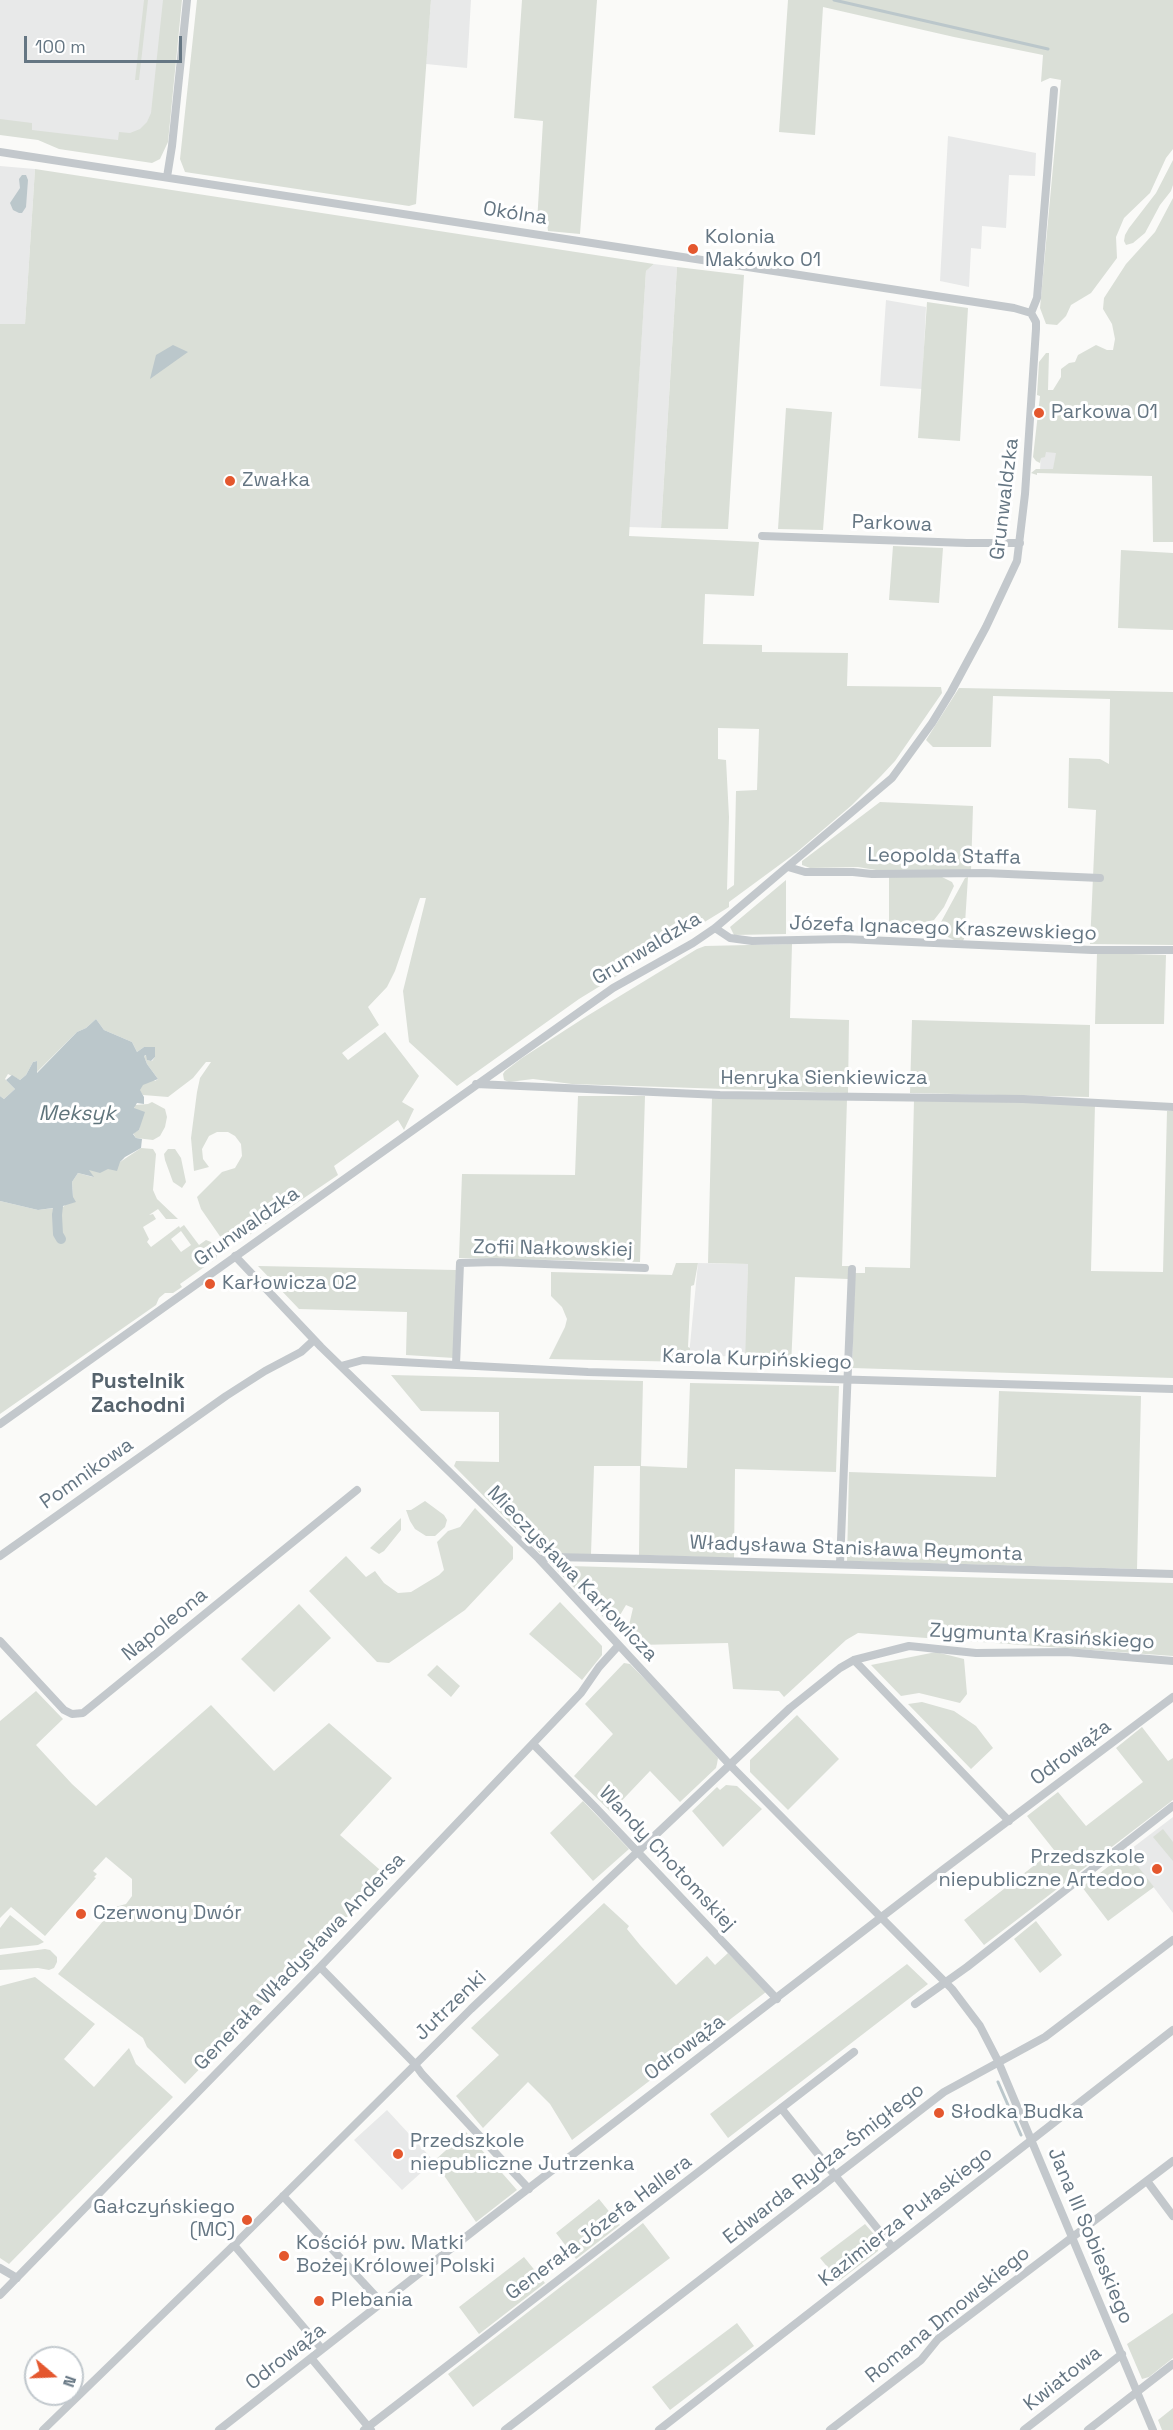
<!DOCTYPE html>
<meta charset="utf-8">
<style>
body{margin:0}
#map{position:relative;width:1173px;height:2430px;overflow:hidden;background:#fafaf8;font-family:"Space Grotesk",sans-serif}
canvas{display:block}
.north{position:absolute;left:24px;top:2346px;width:60px;height:60px;box-sizing:border-box;background:#fff;border:2px solid #c1c8cd;border-radius:50%;rotate:109deg;font-size:16px;font-weight:700;line-height:24px;text-align:center;color:#657683}
.north::after{content:'';display:block;margin:auto;width:21px;height:27px;background:#e4572e;clip-path:polygon(50% 0,100% 100%,50% 72%,0 100%)}
.scale{position:absolute;left:24px;top:36px;width:158px;height:27px;box-sizing:border-box;border:3px solid #657683;border-top:0;padding-left:8px;font-size:18px;line-height:21px;white-space:nowrap;color:#657683;-webkit-text-stroke:4px #fff;paint-order:stroke}
</style>
<div id="map">
<canvas width="1173" height="2430"></canvas>
<div class="north">N</div>
<div class="scale">100 m</div>
</div>
<script>
const context = document.querySelector('canvas').getContext('2d');
context.lineJoin = 'round';
function paint(path, color) { context.fillStyle = color; context.fill(path, 'evenodd'); }
const poly = rows => new Path2D(rows.map(r => 'M' + r).join(''));
function stroke(path, color, width, dash) { context.strokeStyle = color; context.lineWidth = width; context.lineCap = dash ? 'butt' : 'round'; context.setLineDash(dash || []); context.stroke(path); }
function write(font, color, halo, rows, align = 'center') {
  context.font = font + ' "Space Grotesk",sans-serif'; context.lineWidth = 6; context.setLineDash([]); context.textBaseline = 'middle'; context.strokeStyle = halo; context.fillStyle = color; for (const [text, x, y, turn = 0] of rows) {
    context.save(); context.translate(x, y); context.rotate((+turn || 0) * Math.PI / 180); context.textAlign = isNaN(turn) ? turn : align; if (halo) context.strokeText(text, 0, 0); context.fillText(text, 0, 0); context.restore();
  }
}
const built = poly([
 [0,0,179,0,160,156,0,131],
 [431,0,471,0,467,68,426,64],
 [948,136,1036,153,1035,176,1009,175,1006,228,982,226,981,249,971,248,969,287,940,281],
 [0,166,35,169,25,324,0,324],
 [654,264,677,267,661,528,629,527,646,271],
 [886,300,926,307,922,389,880,386],
 [1041,450,1057,451,1055,472,1040,471],
 [698,1263,748,1264,746,1357,689,1355],
 [1173,1817,1173,1913,1127,1852],
 [387,2110,434,2161,402,2190,354,2140]
]);
const green = poly([
 [144,0,148,0,139,80,135,80],
 [163,0,182,0,168,142,160,159,152,163,59,149,38,140,0,135,0,119,32,123,32,130,118,140,119,132,130,133,140,129,147,122,151,113],
 [197,0,431,0,416,204,409,206,185,172,180,159],
 [522,0,597,0,580,234,548,231,547,224,537,223,543,121,514,118],
 [788,0,1173,0,1173,149,1166,158,1150,193,1124,218,1116,237,1117,258,1091,293,1071,305,1066,316,1057,325,1046,324,1040,308,1061,80,1050,78,1041,82,1043,55,954,37,823,7,815,135,779,132],
 [1173,160,1173,185,1171,191,1160,205,1145,233,1133,243,1126,245,1124,241,1125,235,1129,228,1156,193],
 [35,169,654,264,646,271,629,536,759,542,754,596,705,594,703,644,762,645,762,652,848,653,847,686,941,687,942,693,895,761,881,776,852,805,797,852,729,902,729,907,579,999,457,1086,409,1042,403,991,426,898,420,898,395,971,387,987,368,1007,379,1025,342,1053,348,1060,385,1032,419,1076,402,1102,414,1109,404,1130,398,1120,334,1166,338,1175,236,1244,226,1245,201,1209,197,1197,222,1172,235,1168,242,1156,241,1144,235,1136,228,1132,217,1132,209,1136,202,1149,203,1159,209,1167,194,1171,191,1138,197,1092,200,1078,211,1062,206,1062,193,1078,168,1097,143,1095,139,1090,135,1090,135,1077,138,1070,145,1072,155,1081,158,1079,147,1064,144,1056,147,1055,147,1060,152,1061,155,1057,155,1048,144,1047,137,1052,132,1042,104,1030,96,1019,86,1028,77,1032,36,1073,37,1061,33,1062,26,1075,20,1080,8,1074,5,1079,15,1089,4,1099,0,1096,0,324,25,324],
 [718,728,759,729,757,790,736,791,734,885,727,890,729,817,726,760,718,759],
 [1173,198,1173,542,1153,542,1152,476,1037,473,1037,475,1031,473,1036,469,1053,469,1056,453,1046,452,1045,457,1041,458,1040,463,1036,461,1033,457,1040,396,1037,395,1039,362,1046,353,1049,353,1048,390,1053,390,1061,377,1061,369,1069,363,1075,362,1078,355,1096,345,1107,350,1113,350,1115,339,1112,324,1103,309,1104,298,1126,264,1155,232],
 [677,267,744,275,728,529,661,528],
 [927,302,968,308,960,441,918,438],
 [786,408,832,412,823,530,778,529],
 [893,546,943,548,939,603,889,600],
 [1121,550,1173,553,1173,630,1118,628],
 [959,688,1173,692,1173,945,1090,944,1096,810,1068,808,1069,758,1100,759,1109,764,1110,699,993,696,991,747,933,747,926,740],
 [880,802,973,806,971,871,876,870,858,867,810,868,802,865,802,861],
 [889,877,942,877,952,882,954,886,944,907,934,920,907,926,889,934],
 [968,877,964,939,963,941,954,940,944,935,941,922,965,878],
 [786,880,786,934,734,935,730,927],
 [792,944,790,1018,849,1020,848,1093,572,1084,533,1079,509,1082,504,1080,503,1074,505,1071,522,1058,587,1016,697,949,705,946],
 [1097,953,1166,955,1164,1024,1095,1024],
 [912,1020,1090,1025,1089,1097,910,1093],
 [578,1096,645,1096,640,1262,459,1258,462,1174,575,1175],
 [712,1098,847,1099,842,1266,849,1266,848,1279,795,1277,791,1366,745,1364,748,1264,708,1263],
 [914,1100,1095,1104,1091,1271,1163,1272,1167,1111,1173,1111,1173,1378,852,1368,855,1273,865,1273,865,1267,910,1268],
 [152,1102,165,1109,167,1117,165,1127,160,1136,153,1140,136,1138,133,1133,139,1130,142,1117,134,1109,135,1105,148,1104],
 [141,1148,153,1149,156,1154,153,1190,157,1199,178,1219,166,1219,158,1209,149,1215,153,1214,156,1219,143,1227,149,1239,147,1242,151,1247,179,1226,180,1228,184,1225,199,1245,206,1240,211,1242,217,1251,217,1258,180,1284,182,1287,173,1293,165,1293,159,1298,156,1305,0,1414,0,1201,38,1210,63,1207,73,1197,72,1182,78,1173,93,1177,88,1169,120,1162],
 [181,1231,191,1245,181,1252,171,1239],
 [168,1149,175,1149,181,1158,186,1182,182,1188,173,1182,165,1160,164,1154],
 [676,1263,698,1263,694,1285,691,1286,688,1347,690,1348,690,1362,549,1359,565,1327,567,1319,562,1307,551,1296,551,1272,672,1275],
 [258,1266,456,1270,454,1358,406,1355,407,1312,299,1309],
 [391,1375,643,1381,641,1466,687,1468,690,1383,839,1386,836,1472,735,1469,734,1558,639,1555,640,1466,594,1466,591,1554,557,1554,569,1566,1173,1583,1173,1656,858,1633,846,1640,784,1697,779,1691,733,1689,728,1643,638,1645,636,1651,627,1634,633,1608,626,1605,616,1622,611,1625,454,1466,456,1461,499,1462,499,1412,421,1411],
 [999,1391,1141,1396,1137,1569,847,1561,849,1472,996,1477],
 [425,1501,444,1515,447,1520,445,1527,435,1536,426,1536,415,1529,410,1521,406,1510,411,1510],
 [475,1508,513,1547,513,1559,465,1610,389,1663,377,1662,309,1591,346,1556,366,1577,375,1571,384,1583,398,1593,411,1592,439,1575,444,1570,437,1542,448,1531,460,1527],
 [401,1518,401,1530,384,1551,379,1554,370,1548],
 [560,1602,602,1646,602,1655,582,1680,529,1634],
 [299,1604,331,1638,274,1692,241,1659],
 [936,1652,964,1659,967,1694,960,1703,919,1693,901,1696,871,1665],
 [624,1663,630,1664,676,1711,718,1758,717,1764,716,1768,680,1802,650,1771,611,1812,574,1776,613,1734,585,1704],
 [437,1665,460,1686,451,1697,427,1675],
 [36,1691,63,1719,36,1745,72,1784,96,1806,211,1705,274,1771,329,1723,392,1778,340,1835,387,1876,185,2084,147,2047,143,2038,58,1974,115,1907,126,1904,132,1896,132,1879,106,1857,93,1871,97,1874,94,1877,96,1878,45,1936,11,1907,0,1918,0,1721],
 [922,1702,954,1711,976,1726,993,1748,971,1769,908,1704],
 [797,1715,839,1759,788,1810,750,1772,750,1760],
 [1142,1727,1168,1761,1173,1758,1173,1800,984,1945,964,1920,1054,1850,1027,1816,1058,1792,1086,1826,1143,1782,1116,1748],
 [726,1785,737,1786,762,1809,723,1847,692,1811,717,1787,720,1790],
 [583,1801,629,1849,593,1881,550,1833],
 [1163,1829,1173,1842,1173,1861,1153,1837],
 [1127,1852,1154,1887,1108,1921,1082,1887],
 [604,1903,629,1926,627,1929,640,1945,676,1985,707,1956,715,1965,728,1953,766,1992,572,2140,550,2104,528,2082,483,2128,456,2096,499,2055,471,2028],
 [10,1915,44,1942,38,1945,0,1949,0,1928],
 [1036,1921,1062,1955,1040,1973,1014,1939],
 [45,1949,50,1950,57,1957,57,1962,54,1968,49,1970,38,1968,0,1970,0,1955],
 [907,1964,928,1984,728,2138,710,2114],
 [35,1977,95,2024,64,2059,94,2087,129,2048,136,2064,173,2097,9,2264,0,2258,0,1986],
 [466,2132,517,2190,476,2222,434,2161],
 [599,2199,620,2225,576,2259,556,2233],
 [643,2223,670,2258,473,2407,448,2374],
 [865,2224,879,2240,878,2251,839,2281,820,2258],
 [524,2257,545,2283,479,2334,459,2307],
 [1173,2313,1173,2358,1149,2377,1142,2379,1127,2344],
 [737,2323,754,2346,670,2410,652,2387],
 [1173,2408,1173,2430,1162,2430,1158,2420]
]);
const water = poly([
 [22,175,26,175,28,180,26,207,22,213,19,213,13,210,10,203,20,188,19,179],
 [173,345,188,352,150,379,156,355],
 [96,1019,104,1030,132,1042,137,1052,144,1047,155,1047,155,1057,151,1061,147,1060,146,1055,144,1056,147,1064,158,1079,143,1085,140,1090,144,1097,144,1104,137,1103,134,1108,145,1112,139,1130,133,1134,136,1138,142,1139,141,1148,125,1157,120,1162,117,1171,108,1169,100,1173,89,1170,94,1177,78,1173,72,1182,73,1197,76,1202,63,1206,62,1215,52,1215,53,1208,38,1210,0,1201,0,1096,4,1099,15,1089,6,1080,12,1075,20,1080,26,1075,33,1062,37,1061,37,1073,77,1032,86,1028]
]);
const stream = poly([
 [834,0,1048,49],
 [998,2082,1021,2135]
]);
const canal = poly([
 [57,1215,58,1234,61,1239]
]);
const minor = poly([
 [0,152,1014,308,1031,313,1036,322,1036,329,1025,494,1017,561,986,627,951,692,932,723,892,778,715,928,693,943,613,988,0,1424],
 [167,177,172,146,187,0],
 [1031,313,1037,298,1054,90],
 [762,536,967,543,1020,543],
 [788,867,805,872,853,872,872,874,985,873,1100,878],
 [715,928,730,938,752,941,844,939,1092,950,1173,950],
 [476,1084,720,1095,1023,1099,1173,1107],
 [235,1256,321,1347,539,1559,730,1765,952,1989,980,2026,998,2061,1153,2430],
 [456,1365,460,1263,495,1262,645,1268],
 [341,1366,363,1360,588,1372,1173,1389],
 [0,1556,226,1396,265,1371,301,1352,314,1340],
 [539,1559,552,1557,650,1559,1173,1574],
 [840,1564,852,1269],
 [0,1641,64,1710,72,1714,83,1713,357,1490],
 [854,1660,1009,1821],
 [533,1744,596,1808,777,1999],
 [320,1967,414,2063,422,2074,529,2189],
 [915,2004,967,1967,1173,1806],
 [781,2108,893,2248],
 [1147,2181,1173,2216],
 [283,2196,381,2302],
 [234,2245,322,2349],
 [0,2268,17,2278],
 [0,2295,320,1967,581,1693,599,1667,618,1646],
 [311,2358,371,2430],
 [43,2430,234,2245,471,2009,790,1708,840,1668,854,1660,909,1646,976,1653,1067,1652,1173,1661],
 [219,2430,481,2225,944,1869,1173,1697],
 [364,2430,854,2052],
 [505,2430,944,2092,1045,2037,1173,1940],
 [659,2430,1173,2030],
 [830,2430,921,2360,938,2339,1173,2161],
 [1024,2430,1122,2354],
 [1088,2430,1173,2364]
]);
const markers = [
 [693,249,6,"#e4572e"],
 [1039,413,6,"#e4572e"],
 [230,481,6,"#e4572e"],
 [210,1284,6,"#e4572e"],
 [1157,1869,6,"#e4572e"],
 [81,1914,6,"#e4572e"],
 [939,2113,6,"#e4572e"],
 [398,2154,6,"#e4572e"],
 [247,2220,6,"#e4572e"],
 [284,2256,6,"#e4572e"],
 [319,2301,6,"#e4572e"]
];
const streetNames = [
 ["Okólna",515,214,9],
 ["Grunwaldzka",1005,499,-83],
 ["Parkowa",892,524,2],
 ["Leopolda Staffa",944,857,1],
 ["Józefa Ignacego Kraszewskiego",943,929,2],
 ["Grunwaldzka",647,949,-31],
 ["Henryka Sienkiewicza",824,1079],
 ["Grunwaldzka",247,1227,-35],
 ["Zofii Nałkowskiej",553,1249,1],
 ["Karola Kurpińskiego",757,1360,2],
 ["Pomnikowa",87,1474,-35],
 ["Władysława Stanisława Reymonta",856,1549,2],
 ["Mieczysława Karłowicza",572,1574,46],
 ["Napoleona",165,1625,-39],
 ["Zygmunta Krasińskiego",1042,1637,3],
 ["Odrowąża",1071,1753,-37],
 ["Wandy Chotomskiej",667,1859,47],
 ["Generała Władysława Andersa",300,1962,-46],
 ["Jutrzenki",451,2006,-44],
 ["Odrowąża",685,2048,-37],
 ["Edwarda Rydza-Śmigłego",824,2164,-38],
 ["Kazimierza Pułaskiego",906,2217,-38],
 ["Generała Józefa Hallera",599,2228,-37],
 ["Jana III Sobieskiego",1090,2236,67],
 ["Romana Dmowskiego",948,2315,-39],
 ["Odrowąża",286,2357,-38],
 ["Kwiatowa",1063,2379,-38]
];
const poiNames = [
 ["Kolonia",705,238],
 ["Makówko 01",705,261],
 ["Parkowa 01",1051,413],
 ["Zwałka",242,481],
 ["Karłowicza 02",222,1284],
 ["Przedszkole",1145,1858,"right"],
 ["niepubliczne Artedoo",1145,1881,"right"],
 ["Czerwony Dwór",93,1914],
 ["Słodka Budka",951,2113],
 ["Przedszkole",410,2142],
 ["niepubliczne Jutrzenka",410,2165],
 ["Gałczyńskiego",235,2208,"right"],
 ["(MC)",235,2231,"right"],
 ["Kościół pw. Matki",296,2244],
 ["Bożej Królowej Polski",296,2267],
 ["Plebania",331,2301]
];
const waterNames = [
 ["Meksyk",77,1114]
];
const neighbourhoodNames = [
 ["Pustelnik",138,1382],
 ["Zachodni",138,1406]
];
paint(built, '#e8e9e9');
paint(green, '#dadfd7');
paint(water, '#bbc7cb');
stroke(stream, '#bbc7cb', 3);
stroke(canal, '#bbc7cb', 10);
stroke(minor, '#c3c8cc', 8);
for (const [x, y, r, color] of markers) { const dot = new Path2D(); dot.arc(x, y, r, 0, 2 * Math.PI); context.fillStyle = color; context.fill(dot); stroke(dot, '#fff', 2); }
write('20px', '#657683', '#fff', streetNames);
write('20px', '#657683', '#fff', poiNames, 'left');
write('italic 21px', '#60757c', '#fff', waterNames);
write('bold 21px', '#57646e', '#fff', neighbourhoodNames);
</script>
